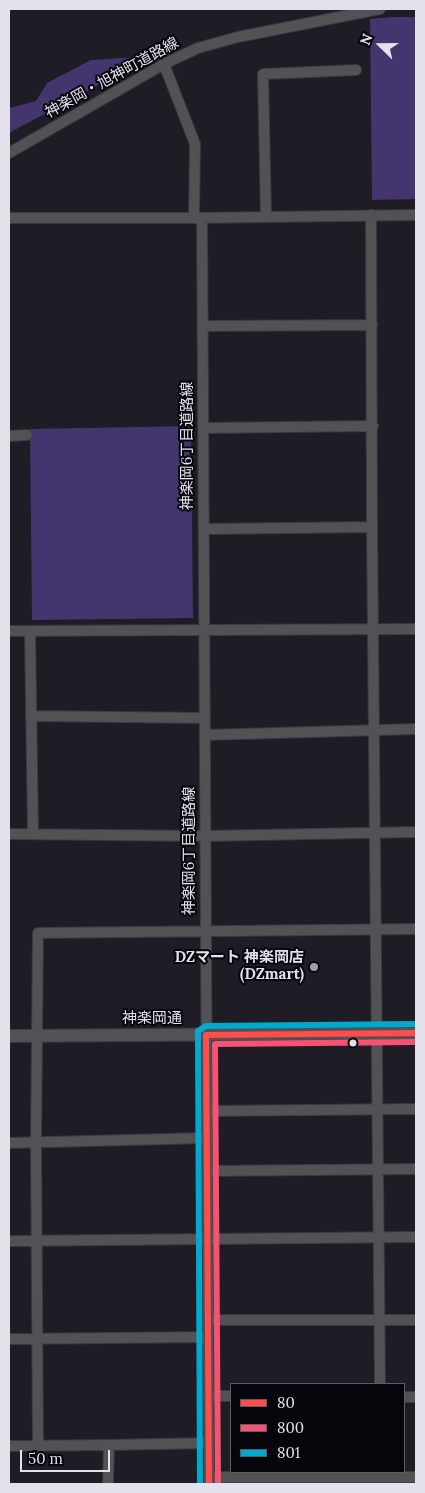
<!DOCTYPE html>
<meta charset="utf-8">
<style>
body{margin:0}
#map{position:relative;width:425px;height:1493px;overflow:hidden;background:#1e1c25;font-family:Lora,serif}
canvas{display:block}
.frame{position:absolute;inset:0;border:10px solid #e3e1ec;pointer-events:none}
.legend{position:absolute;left:230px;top:1383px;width:175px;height:90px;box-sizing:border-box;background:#06050b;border:1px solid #5e5d65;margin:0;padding:6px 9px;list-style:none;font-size:15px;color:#e3e1ec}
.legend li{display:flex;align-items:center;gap:10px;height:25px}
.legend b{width:25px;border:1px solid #5e5d65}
.north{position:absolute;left:355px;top:20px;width:50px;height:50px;-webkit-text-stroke:4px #06050b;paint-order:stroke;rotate:292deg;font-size:14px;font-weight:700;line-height:20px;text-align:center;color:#e3e1ec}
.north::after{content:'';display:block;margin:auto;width:18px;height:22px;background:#e3e1ec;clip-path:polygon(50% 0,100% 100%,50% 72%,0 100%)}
.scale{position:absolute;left:20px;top:1450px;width:90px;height:22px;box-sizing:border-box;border:2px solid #e3e1ec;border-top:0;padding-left:6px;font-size:15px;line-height:18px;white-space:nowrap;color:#e3e1ec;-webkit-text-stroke:4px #06050b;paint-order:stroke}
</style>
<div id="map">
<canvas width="425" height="1493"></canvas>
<div class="frame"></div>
<ul class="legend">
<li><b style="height:6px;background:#ff4d4d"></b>80</li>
<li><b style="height:6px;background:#f65372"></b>800</li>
<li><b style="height:6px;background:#00a9ce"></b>801</li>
</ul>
<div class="north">N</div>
<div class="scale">50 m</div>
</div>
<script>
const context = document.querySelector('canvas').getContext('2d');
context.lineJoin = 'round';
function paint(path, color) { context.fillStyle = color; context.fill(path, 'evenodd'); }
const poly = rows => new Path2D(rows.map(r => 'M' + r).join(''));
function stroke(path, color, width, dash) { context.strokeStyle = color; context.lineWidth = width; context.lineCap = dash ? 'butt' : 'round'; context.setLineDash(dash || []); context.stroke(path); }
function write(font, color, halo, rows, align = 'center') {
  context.font = font + ' Lora,"Noto Sans JP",serif'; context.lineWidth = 4; context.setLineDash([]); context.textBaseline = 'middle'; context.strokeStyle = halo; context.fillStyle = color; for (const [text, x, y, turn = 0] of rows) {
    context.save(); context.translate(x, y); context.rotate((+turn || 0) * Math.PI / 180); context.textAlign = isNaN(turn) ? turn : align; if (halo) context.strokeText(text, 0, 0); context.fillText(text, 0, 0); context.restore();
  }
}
const forest = poly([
 [393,17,416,17,416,199,372,200,370,19],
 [138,57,141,62,9,133,9,108,36,101,47,83,91,60],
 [191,426,193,618,32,620,30,429]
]);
const minor = poly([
 [164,64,195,144,194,218],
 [9,153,164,64,198,48,238,37,380,9],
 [371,215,372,527,380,1384],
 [266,216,263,74,356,70],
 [9,218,194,218,416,215],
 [202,218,209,1484],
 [203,326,372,325],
 [203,428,373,426],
 [9,436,27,435],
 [204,529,372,527],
 [9,631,416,629],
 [30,631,33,834],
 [31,716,205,718],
 [205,735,416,729],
 [9,834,205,836,416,832],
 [207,1111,416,1109],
 [9,1143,207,1138],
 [207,1171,416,1169],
 [9,1241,416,1237],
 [208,1320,416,1320],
 [9,1339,208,1337],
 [208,1396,231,1396],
 [404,1397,416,1397],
 [9,1446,109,1445,209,1443],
 [38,1446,36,1142,38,933,416,929],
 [209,1477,416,1477],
 [108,1484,109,1445]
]);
const tertiary = poly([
 [9,1036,416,1033]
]);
const bus1 = poly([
 [209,1484,206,1035,416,1033]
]);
const bus2 = poly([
 [218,1484,215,1044,416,1042]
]);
const bus3 = poly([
 [200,1484,198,1031,206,1026,416,1024]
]);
const markers = [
 [314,967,5,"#9e9ca6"],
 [353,1043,4.5,"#e3e1ec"]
];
const streetNames = [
 ["神楽岡・旭神町道路線",112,78,-29],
 ["神楽岡6丁目道路線",188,446,-90],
 ["神楽岡6丁目道路線",190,851,-90],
 ["神楽岡通",152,1019]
];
const poiNames = [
 ["DZマート 神楽岡店",304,958],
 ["(DZmart)",304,975]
];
paint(forest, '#45356e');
stroke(minor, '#3a3840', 12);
stroke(tertiary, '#3a3840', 14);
stroke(minor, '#525255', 10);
stroke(tertiary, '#525255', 12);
stroke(bus1, '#ff4d4d', 6);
stroke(bus2, '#f65372', 6);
stroke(bus3, '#00a9ce', 6);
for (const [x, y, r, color] of markers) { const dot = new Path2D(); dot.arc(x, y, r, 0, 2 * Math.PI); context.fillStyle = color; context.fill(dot); stroke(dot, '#06050b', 2); }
write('15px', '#e3e1ec', '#06050b', streetNames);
write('bold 15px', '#e3e1ec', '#06050b', poiNames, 'right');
</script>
